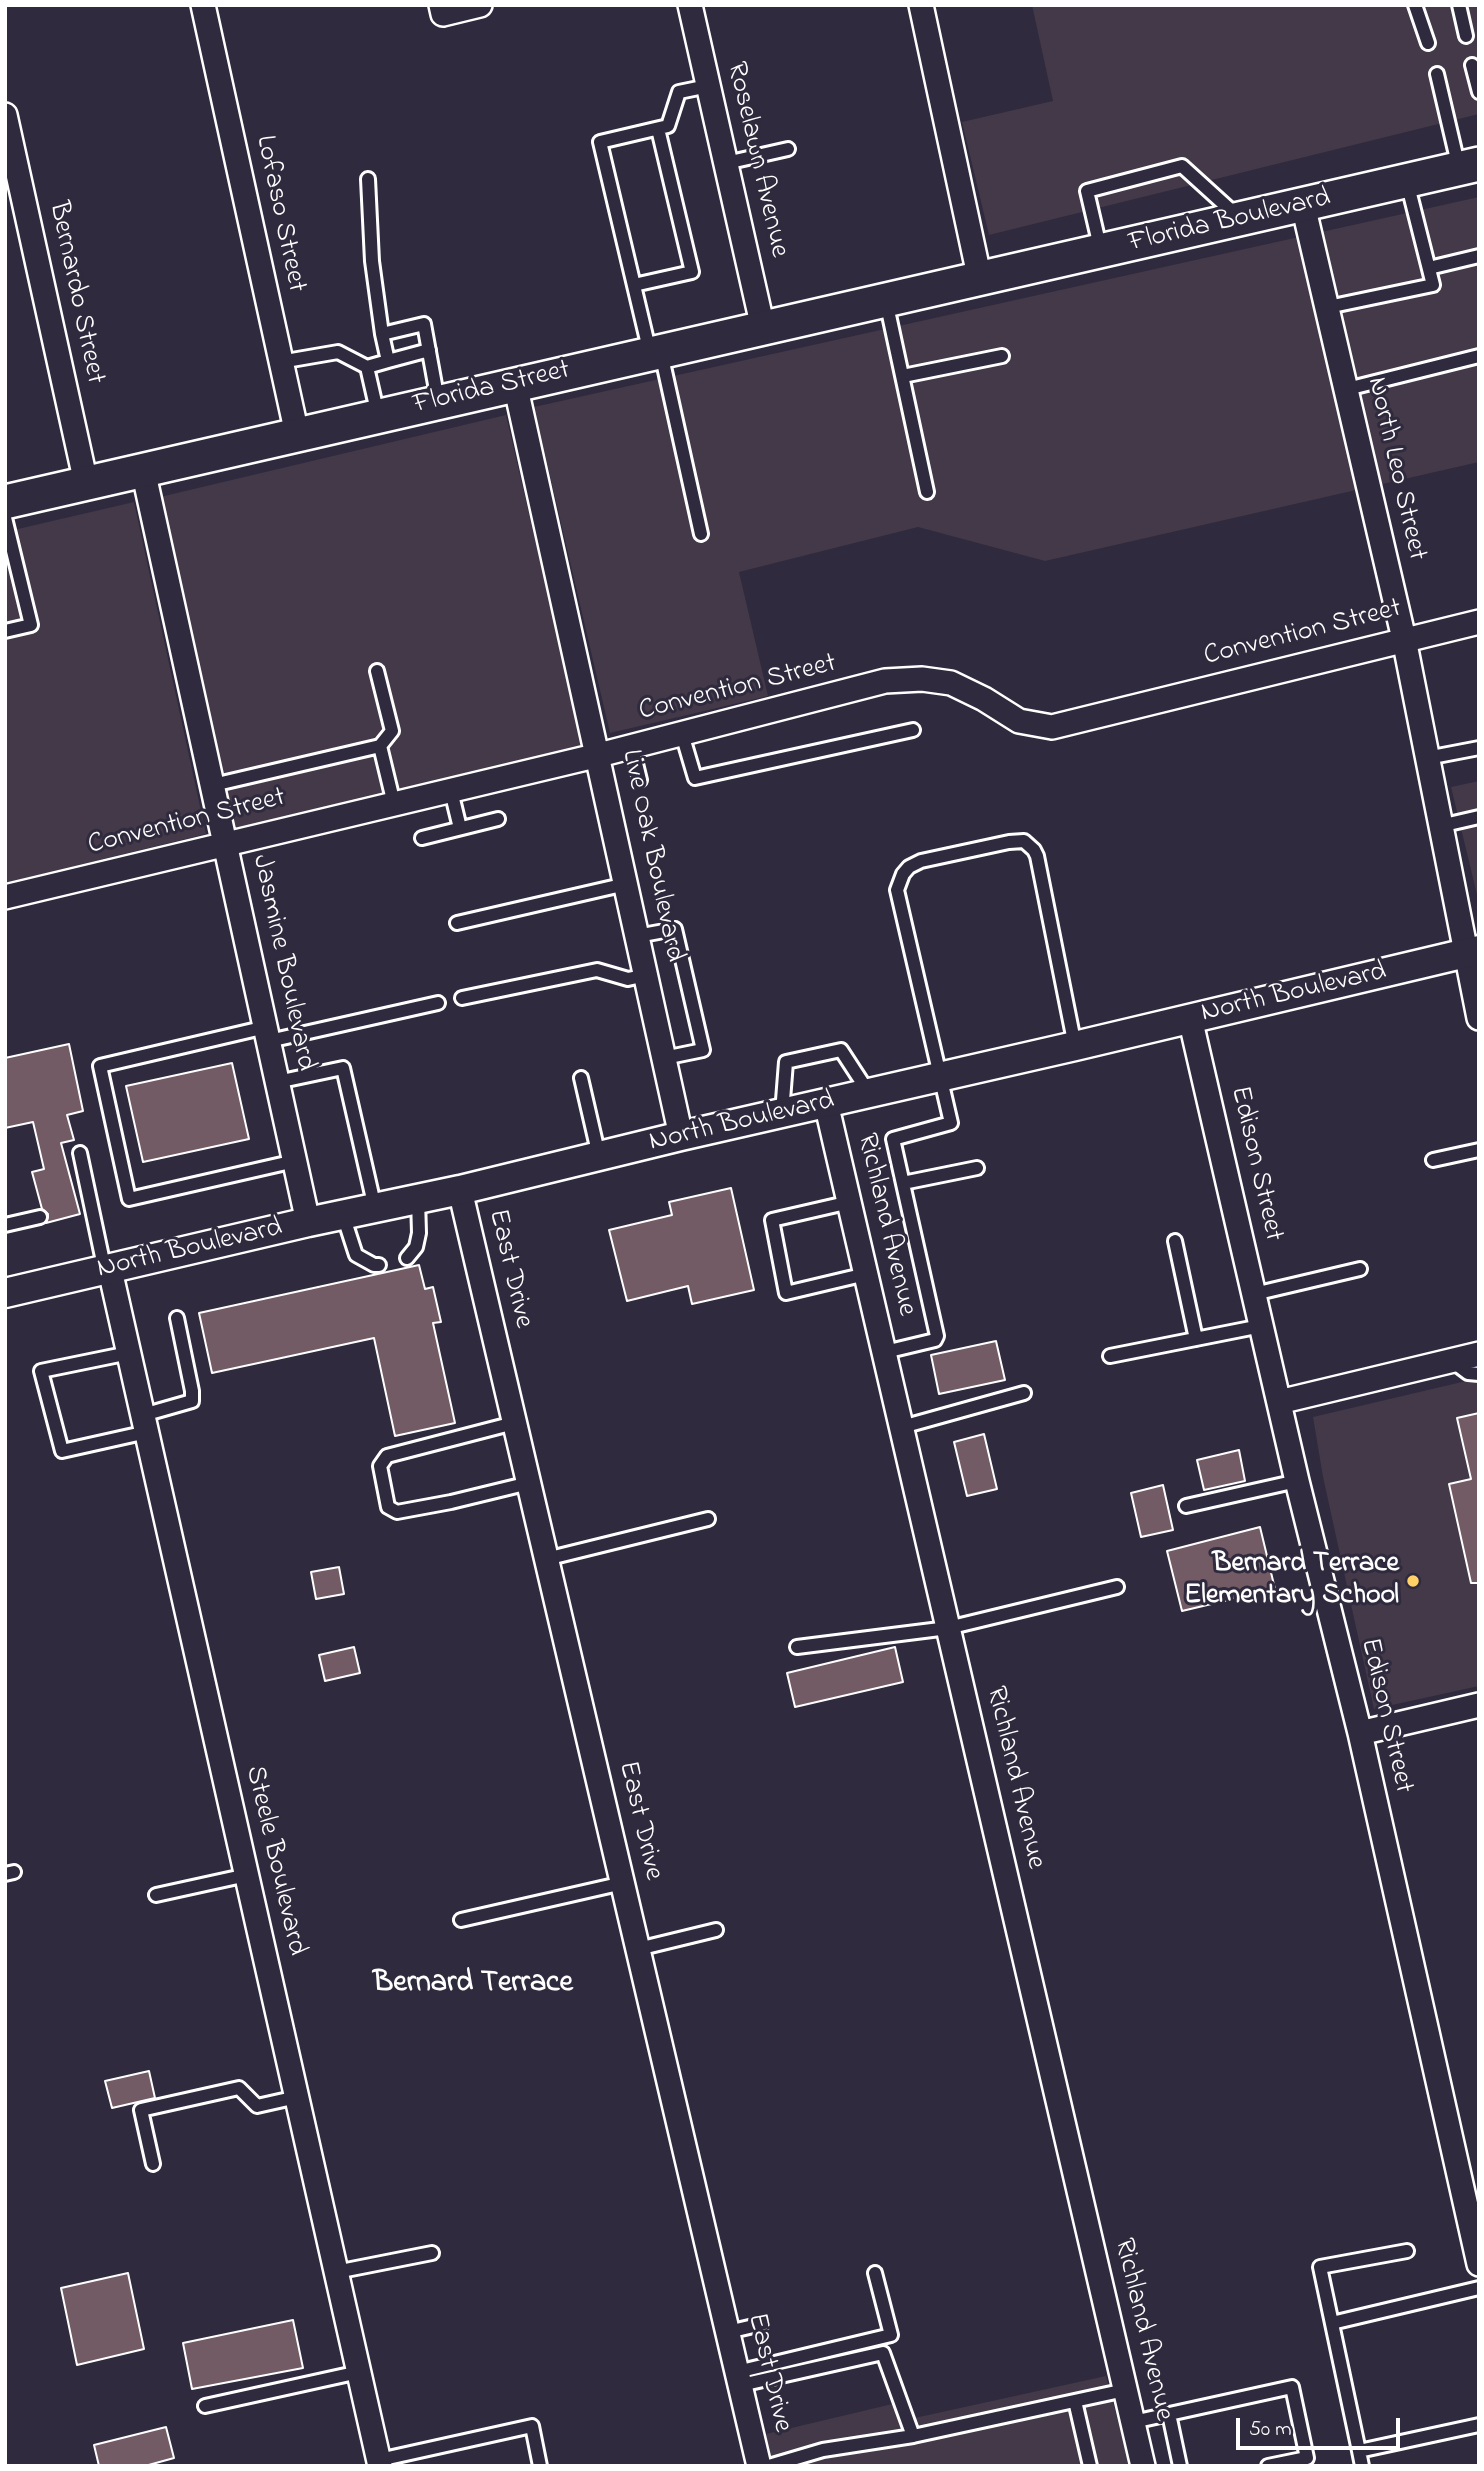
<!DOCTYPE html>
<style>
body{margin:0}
#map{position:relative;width:1484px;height:2471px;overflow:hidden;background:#2f2a3d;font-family:"Indie Flower",sans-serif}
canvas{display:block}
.frame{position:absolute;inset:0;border:7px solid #fff;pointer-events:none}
.scale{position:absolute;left:1236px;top:2418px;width:164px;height:32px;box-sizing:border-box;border:4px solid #fff;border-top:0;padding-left:9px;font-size:21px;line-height:24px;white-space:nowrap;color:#fff;-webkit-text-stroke:5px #2f2a3d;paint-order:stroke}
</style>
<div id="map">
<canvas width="1484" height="2471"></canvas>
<div class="frame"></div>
<div class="scale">50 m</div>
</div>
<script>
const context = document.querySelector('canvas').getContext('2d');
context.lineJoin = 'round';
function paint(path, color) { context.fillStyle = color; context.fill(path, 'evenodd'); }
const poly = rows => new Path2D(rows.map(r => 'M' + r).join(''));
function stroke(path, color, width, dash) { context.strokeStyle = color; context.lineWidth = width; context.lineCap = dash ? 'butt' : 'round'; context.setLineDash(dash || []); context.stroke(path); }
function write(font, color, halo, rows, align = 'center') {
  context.font = font + ' "Indie Flower",sans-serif'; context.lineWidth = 6; context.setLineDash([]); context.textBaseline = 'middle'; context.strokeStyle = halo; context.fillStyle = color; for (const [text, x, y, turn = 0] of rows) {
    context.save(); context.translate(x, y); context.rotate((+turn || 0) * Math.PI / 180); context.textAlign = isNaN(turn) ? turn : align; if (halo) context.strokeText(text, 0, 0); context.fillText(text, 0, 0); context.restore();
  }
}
const built = poly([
 [1032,5,1479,5,1479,114,989,235,962,122,1053,101],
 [1479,197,1479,462,1045,561,918,527,739,572,768,696,610,733,534,407],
 [506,415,583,747,235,829,160,497],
 [134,502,206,834,5,883,5,532],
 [1479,781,1479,903,1451,787],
 [1479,1378,1479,1686,1374,1709,1323,1477,1313,1417],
 [1106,2376,1130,2466,772,2466,766,2434,905,2401,910,2419]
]);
const building = poly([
 [69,1044,83,1111,67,1115,74,1140,61,1143,80,1214,46,1223,48,1214,42,1209,32,1172,44,1169,33,1122,5,1128,5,1058,69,1044],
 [232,1063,249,1139,143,1162,126,1086,232,1063],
 [731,1188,754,1290,692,1304,688,1286,627,1301,609,1230,672,1215,669,1202,731,1188],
 [419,1265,425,1289,433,1287,441,1322,433,1323,455,1423,395,1436,374,1338,212,1373,199,1313,419,1265],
 [996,1341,1005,1380,939,1394,931,1355,996,1341],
 [1479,1413,1479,1583,1471,1583,1449,1484,1471,1479,1457,1418,1479,1413],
 [984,1434,997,1489,967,1496,954,1442,984,1434],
 [1239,1450,1245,1481,1204,1490,1197,1460,1239,1450],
 [1163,1485,1173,1530,1141,1537,1131,1493,1163,1485],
 [1260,1527,1275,1589,1182,1611,1167,1551,1260,1527],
 [339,1567,344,1594,316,1599,311,1572,339,1567],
 [354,1647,360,1673,325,1681,319,1655,354,1647],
 [895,1647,903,1682,795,1707,787,1673,895,1647],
 [149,2071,155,2098,112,2108,105,2081,149,2071],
 [128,2273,144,2349,77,2365,61,2288,128,2273],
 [293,2320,303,2368,192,2389,183,2343,293,2320],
 [166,2427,174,2458,145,2466,99,2466,94,2445,166,2427]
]);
const service = poly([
 [1415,5,1428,43],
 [1459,5,1466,36],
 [1472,65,1479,92],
 [1437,74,1459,168],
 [726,163,788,149],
 [368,179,372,261,382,334,424,324,438,401],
 [1101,251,1087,191,1182,166,1236,215],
 [1429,268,1479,256],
 [634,285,692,272,658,129],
 [886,301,927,492],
 [1328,307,1433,285,1407,182],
 [382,334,388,361,429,350],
 [650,353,600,142,668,126,679,92,708,86],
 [661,353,701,534],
 [280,362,338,352,367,367],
 [903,376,1002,356],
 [1347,389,1479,356],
 [378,415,367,367,388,361],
 [5,518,31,625,5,631],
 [377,671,392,731,380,746],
 [682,734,695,778,913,730],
 [632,747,640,780],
 [1427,758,1479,748],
 [213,785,380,746,394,804],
 [451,791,460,828],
 [1440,826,1479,817],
 [422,838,498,819],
 [457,923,626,884],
 [637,936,675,929,703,1050,664,1058],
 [462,998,597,970,628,979,646,975],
 [266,1027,100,1066,129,1199,295,1161],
 [269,1041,438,1003],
 [581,1078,599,1156],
 [277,1082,343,1068,375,1208],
 [782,1113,786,1062,841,1050,869,1093],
 [80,1153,105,1271],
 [1433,1160,1479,1150],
 [903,1183,977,1168],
 [850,1202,772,1220,786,1293,866,1274],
 [343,1215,356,1255,374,1265,379,1265],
 [5,1225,40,1217],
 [1175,1241,1196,1339],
 [407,1258,416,1247,419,1233,418,1199],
 [1254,1294,1360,1269],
 [885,1352,935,1340,937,1336,893,1139,951,1123,897,890,903,874,909,867,921,861,1009,842,1024,841,1034,850,1037,856,1075,1046],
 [129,1353,41,1371,62,1451,147,1432],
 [1110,1356,1261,1326],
 [1452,1361,1468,1373,1479,1374],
 [143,1415,192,1401,192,1391,177,1318],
 [514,1423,387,1456,380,1466,388,1507,397,1512,451,1502,529,1483],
 [902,1427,1024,1393],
 [1186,1506,1297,1481],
 [546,1559,708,1519],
 [797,1647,948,1628,1117,1587],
 [5,1874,14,1872],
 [156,1895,247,1875],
 [461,1920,623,1883],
 [638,1949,716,1930],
 [153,2164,141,2110,239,2088,257,2106,297,2097],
 [1407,2251,1320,2267,1359,2451,1479,2425],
 [336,2272,432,2253],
 [1332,2323,1479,2288],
 [728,2332,762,2324],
 [737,2372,891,2335,875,2273],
 [741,2385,883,2353,913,2436],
 [1075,2401,1090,2466],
 [205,2406,359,2372],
 [1169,2414,1180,2466],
 [1133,2422,1292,2387,1307,2458,1268,2466],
 [1359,2451,1362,2466],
 [379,2460,532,2426,540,2466],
 [769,2466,823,2450,913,2436,1125,2390]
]);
const minor = poly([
 [203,5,297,434],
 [441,5,443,14,480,5],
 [690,5,763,328],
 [921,5,980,280],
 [5,115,86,483],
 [1303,205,1404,639,1479,1018],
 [515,384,681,1136],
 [143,470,308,1222],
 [5,897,599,755,885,681,922,679,951,683,984,699,1019,721,1052,727,1479,622],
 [1190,1018,1297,1481,1360,1733,1479,2264],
 [826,1103,1143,2466],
 [460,1190,759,2466],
 [110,1270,380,2466],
 [1279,1402,1479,1354],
 [1360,1733,1479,1705]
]);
const tertiary = poly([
 [5,1293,308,1222,460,1190,681,1136,1075,1046,1479,950]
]);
const secondary = poly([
 [5,502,1479,164]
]);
const markers = [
 [1413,1581,7,"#ffd166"]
];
const streetNames = [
 ["Roselawn Avenue",756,160,77],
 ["Lofaso Street",279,214,78],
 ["Florida Boulevard",1230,222,-13],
 ["Bernardo Street",75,293,78],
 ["Florida Street",492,389,-13],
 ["North Leo Street",1395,469,77],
 ["Convention Street",1303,634,-14],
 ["Convention Street",738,689,-14],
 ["Convention Street",187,823,-14],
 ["Live Oak Boulevard",651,856,78],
 ["Jasmine Boulevard",282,963,78],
 ["North Boulevard",1294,994,-13],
 ["North Boulevard",742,1123,-13],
 ["Edison Street",1255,1164,77],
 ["Richland Avenue",885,1225,77],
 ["North Boulevard",190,1250,-13],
 ["East Drive",509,1269,77],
 ["Edison Street",1385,1716,77],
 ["Richland Avenue",1014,1778,77],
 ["East Drive",639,1821,77],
 ["Steele Boulevard",274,1861,77],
 ["Richland Avenue",1142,2330,77],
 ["East Drive",768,2373,77]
];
const poiNames = [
 ["Bernard Terrace",1399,1565],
 ["Elementary School",1399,1597]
];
const neighbourhoodNames = [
 ["Bernard Terrace",473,1985]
];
paint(built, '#433949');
paint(building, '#735b66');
stroke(building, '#fff', 2);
stroke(service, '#fff', 18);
stroke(minor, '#fff', 28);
stroke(tertiary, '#fff', 33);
stroke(secondary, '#fff', 38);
stroke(service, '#2f2a3d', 12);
stroke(minor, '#2f2a3d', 23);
stroke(tertiary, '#2f2a3d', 28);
stroke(secondary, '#2f2a3d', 33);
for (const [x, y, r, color] of markers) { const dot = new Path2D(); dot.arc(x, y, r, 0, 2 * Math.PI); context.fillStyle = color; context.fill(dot); stroke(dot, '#2f2a3d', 2.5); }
write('28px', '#fff', '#2f2a3d', streetNames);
write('bold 28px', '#fff', '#2f2a3d', poiNames, 'right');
write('bold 30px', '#fff', '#2f2a3d', neighbourhoodNames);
</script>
